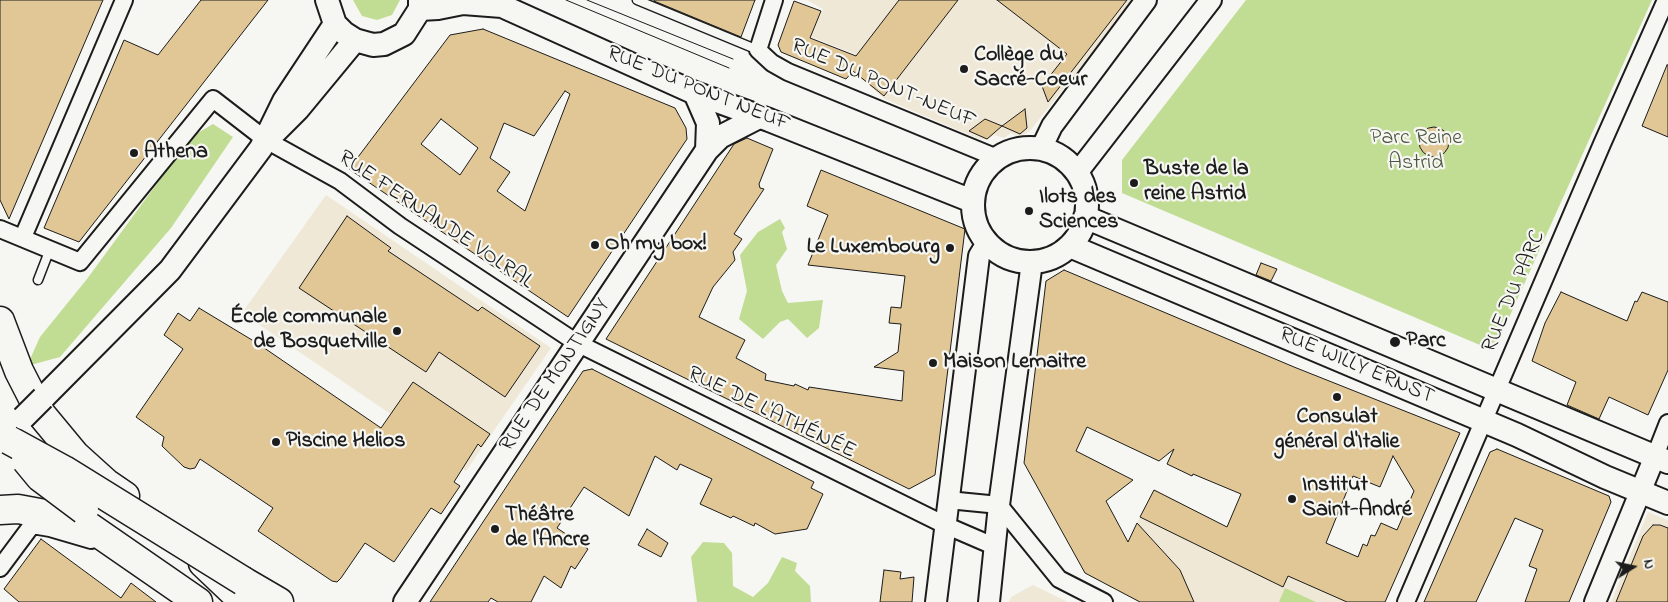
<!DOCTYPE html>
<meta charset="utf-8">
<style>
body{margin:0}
#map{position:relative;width:1668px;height:602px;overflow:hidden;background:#f6f6f2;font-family:"Indie Flower",sans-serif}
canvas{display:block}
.north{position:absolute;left:1608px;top:542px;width:50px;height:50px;-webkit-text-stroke:4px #f6f6f2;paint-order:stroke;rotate:80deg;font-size:14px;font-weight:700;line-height:20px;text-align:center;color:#1c1c1c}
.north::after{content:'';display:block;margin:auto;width:18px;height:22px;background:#1c1c1c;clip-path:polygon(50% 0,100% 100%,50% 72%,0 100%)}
</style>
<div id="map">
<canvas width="1668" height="602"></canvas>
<div class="north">N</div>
</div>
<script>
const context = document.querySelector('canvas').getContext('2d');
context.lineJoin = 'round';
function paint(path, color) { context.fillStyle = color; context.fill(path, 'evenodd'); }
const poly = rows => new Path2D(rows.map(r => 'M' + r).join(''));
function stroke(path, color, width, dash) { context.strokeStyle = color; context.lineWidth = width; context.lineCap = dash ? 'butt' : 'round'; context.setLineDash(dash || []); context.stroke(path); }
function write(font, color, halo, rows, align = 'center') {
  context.font = font + ' "Indie Flower",sans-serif'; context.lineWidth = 4.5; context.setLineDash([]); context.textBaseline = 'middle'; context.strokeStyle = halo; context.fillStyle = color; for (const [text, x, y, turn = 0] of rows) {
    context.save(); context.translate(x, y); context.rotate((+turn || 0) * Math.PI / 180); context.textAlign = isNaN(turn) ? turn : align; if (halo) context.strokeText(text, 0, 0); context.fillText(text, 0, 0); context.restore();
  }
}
const built = poly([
 [807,0,1134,0,1029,132,1018,137,1011,133,1004,138,994,135,987,140,977,138,885,99,846,66,855,54,811,37,823,9],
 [326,195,551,348,466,471,413,435,392,415,242,313],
 [1274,413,1362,457,1339,511,1335,508,1326,531,1330,533,1325,543,1397,574,1386,602,1139,602,1106,585,1154,489,1227,527],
 [1648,512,1668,520,1668,602,1611,602],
 [1033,585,1068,602,1009,602,1011,597]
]);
const green = poly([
 [353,0,400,0,392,15,377,20,362,16],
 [1246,0,1652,0,1494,351,1122,193,1122,160],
 [213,124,233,137,171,228,60,357,27,366,40,337,87,279,191,137],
 [780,219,785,228,782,232,787,249,776,265,782,291,788,303,823,300,819,328,807,338,788,319,780,322,763,339,739,319,747,291,740,255,758,232],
 [703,542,724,543,732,553,733,586,753,597,768,583,782,557,797,563,795,571,810,586,811,602,697,602,691,557],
 [1285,588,1316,602,1279,602]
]);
const building = poly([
 [0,0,103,0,9,219,0,200,0,0],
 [201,0,268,0,79,242,44,228,124,40,158,55,201,0],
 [755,0,741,37,654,1,654,0,755,0],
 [899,0,958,0,884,96,853,71,846,79,781,52,778,45,794,1,821,11,810,38,856,56,899,0],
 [997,0,1127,0,1048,102,1042,86,1067,54,997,0],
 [483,29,675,108,686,128,687,139,568,317,349,169,450,35,483,29],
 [565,91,570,94,525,211,497,191,510,172,490,158,504,123,534,136,565,91],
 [441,119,478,148,460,175,421,144,441,119],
 [1667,65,1668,65,1668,137,1642,126,1667,65],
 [1025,109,1027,128,1020,134,1002,126,987,139,969,131,985,119,1002,126,1025,109],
 '1419 142a15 15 0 1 1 30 0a15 15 0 1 1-30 0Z',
 [747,138,773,149,759,184,760,188,764,189,734,234,742,239,733,252,735,260,713,287,699,317,745,340,736,358,766,374,765,380,794,386,795,384,808,390,809,387,902,401,904,371,874,367,898,352,901,324,889,323,891,307,901,308,905,276,808,265,828,215,807,206,821,170,965,229,935,475,909,489,606,339,734,144,747,138],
 [347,216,391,248,388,251,478,311,482,307,540,346,505,397,439,352,426,372,299,288,347,216],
 [1261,263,1277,269,1271,281,1256,275,1261,263],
 [1064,270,1294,367,1460,433,1385,602,1347,602,1288,576,1283,587,1140,517,1154,490,1227,527,1241,494,1193,474,1192,476,1167,464,1174,449,1159,461,1087,427,1076,451,1133,480,1106,501,1128,542,1137,523,1180,570,1194,602,1140,602,1085,573,1024,463,1046,281,1064,270],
 [1393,456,1414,491,1397,530,1381,523,1375,536,1371,535,1367,546,1363,544,1358,557,1326,543,1353,476,1380,487,1393,456],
 [1561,292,1627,321,1635,301,1637,302,1642,292,1668,302,1668,370,1648,415,1609,397,1599,419,1567,405,1576,382,1532,361,1545,323,1561,292],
 [199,308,257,343,381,428,413,382,490,434,481,447,478,444,454,482,460,486,441,514,431,508,394,562,365,543,341,578,337,582,332,581,258,531,273,508,200,459,195,468,190,469,184,467,162,446,164,437,136,417,183,349,164,335,178,313,190,321,199,308],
 [592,369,814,482,811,488,823,494,807,529,775,534,755,523,754,526,733,516,731,518,700,504,712,479,680,464,677,470,655,456,629,516,584,487,557,528,588,549,575,569,571,566,561,588,544,576,531,602,498,602,491,598,488,602,430,602,583,371,592,369],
 [1497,449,1609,496,1611,502,1569,602,1525,602,1537,569,1529,566,1543,530,1515,518,1476,602,1424,602,1490,452,1497,449],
 [1653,525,1660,525,1668,528,1668,602,1616,602,1643,536,1653,525],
 [647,529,668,543,661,557,638,545,647,529],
 [41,539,121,598,131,583,156,602,19,602,4,589,41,539],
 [884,570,901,572,900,579,914,577,912,602,880,602,884,570]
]);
const service = poly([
 [637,0,758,50],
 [38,280,50,249]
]);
const minor = poly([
 [774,0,758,50,772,63,788,72,997,158],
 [0,229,80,262,213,99,266,140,340,181,400,226,577,343,945,525,996,547],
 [23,237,124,0],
 [1655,456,1668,423],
 [948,500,999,505,1059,579,1104,602],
 [0,568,32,525,50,528,91,540],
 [1406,602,1602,144,1666,0]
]);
const tertiary = poly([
 [1041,149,1052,126,1146,0],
 [1077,173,1211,0],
 [936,602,979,256,987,243],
 [989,602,999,505,1032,262],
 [1595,602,1655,456]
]);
const secondary = poly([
 [327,0,335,24,344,33,355,40,373,45,384,44,404,34,420,9,420,0],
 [420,9,438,8,463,3,502,6,695,93,769,120,972,201],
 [276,131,298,109,355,40],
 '973 205a57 57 0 1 1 114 0a57 57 0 1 1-114 0Z',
 [707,150,720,137,759,117],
 [1085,217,1668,462],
 [1070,246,1517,435,1605,477,1668,503],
 [43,398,170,270,261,148,284,101,335,24],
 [405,602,707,150,708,123,695,93]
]);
const motorway = poly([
 [0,321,19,371,41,414,75,455,106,483,125,496],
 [0,510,18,509,72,519,91,528,198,602],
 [203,563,244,602],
 [243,581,279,602]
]);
const tram = poly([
 [566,0,729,68],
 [587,0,733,59]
]);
const secondaryBridge = poly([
 [23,418,43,398]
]);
const motorwayBridge = poly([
 [9,440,64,470,243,581],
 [26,460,40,477,84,510]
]);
const markers = [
 [964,69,5,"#1c1c1c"],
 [134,153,5,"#1c1c1c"],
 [1134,183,5,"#1c1c1c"],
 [1029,211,5,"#1c1c1c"],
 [595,245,5,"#1c1c1c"],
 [950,248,5,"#1c1c1c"],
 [397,331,5,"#1c1c1c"],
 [1395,342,6,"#1c1c1c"],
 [933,363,5,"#1c1c1c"],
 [1337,397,5,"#1c1c1c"],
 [276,442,5,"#1c1c1c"],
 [1292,499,5,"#1c1c1c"],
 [495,529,5,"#1c1c1c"]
];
const poiNames = [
 ["Collège du",974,56],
 ["Sacré-Coeur",974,81],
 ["Athena",144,153],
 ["Buste de la",1144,170],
 ["reine Astrid",1144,195],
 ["Ilots des",1039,198],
 ["Sciences",1039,223],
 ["Oh my box!",605,245],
 ["Le Luxembourg",940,248,"right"],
 ["École communale",387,318,"right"],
 ["de Bosquetville",387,343,"right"],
 ["Parc",1406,342],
 ["Maison Lemaitre",943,363],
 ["Consulat",1337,418,"center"],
 ["général d'Italie",1337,443,"center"],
 ["Piscine Helios",286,442],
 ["Institut",1302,486],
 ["Saint-André",1302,511],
 ["Théâtre",505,516],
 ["de l'Ancre",505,541]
];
const streetNames = [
 ["RUE DU PONT-NEUF",883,85,23],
 ["RUE DU PONT NEUF",698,90,22],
 ["RUE FERNANDE VOLRAL",435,221,34],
 ["RUE DU PARC",1515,292,-67],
 ["RUE WILLY ERNST",1356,367,23],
 ["RUE DE MONTIGNY",556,376,-56],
 ["RUE DE L'ATHÉNÉE",771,414,26]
];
const parkNames = [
 ["Parc Reine",1416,139],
 ["Astrid",1416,164]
];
paint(built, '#f0e8d6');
paint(green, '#c1dd94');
paint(building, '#e1c796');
stroke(building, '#1c1c1c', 1);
stroke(service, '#1c1c1c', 11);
stroke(minor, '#1c1c1c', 20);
stroke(tertiary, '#1c1c1c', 24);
stroke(secondary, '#1c1c1c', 26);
stroke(motorway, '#1c1c1c', 31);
stroke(service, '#f6f6f2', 8);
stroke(minor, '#f6f6f2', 16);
stroke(tertiary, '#f6f6f2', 20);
stroke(secondary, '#f6f6f2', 22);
stroke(motorway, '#f6f6f2', 28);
stroke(tram, '#1c1c1c', 1);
stroke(secondaryBridge, '#1c1c1c', 26, []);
stroke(motorwayBridge, '#1c1c1c', 31, []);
stroke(secondaryBridge, '#f6f6f2', 22);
stroke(motorwayBridge, '#f6f6f2', 28);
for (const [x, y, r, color] of markers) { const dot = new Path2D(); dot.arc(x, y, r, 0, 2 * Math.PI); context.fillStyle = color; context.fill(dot); stroke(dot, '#f6f6f2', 2); }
write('bold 22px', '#1c1c1c', '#f6f6f2', poiNames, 'left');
write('22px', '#1c1c1c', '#f6f6f2', streetNames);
write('22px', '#4e5640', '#f6f6f2', parkNames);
</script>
